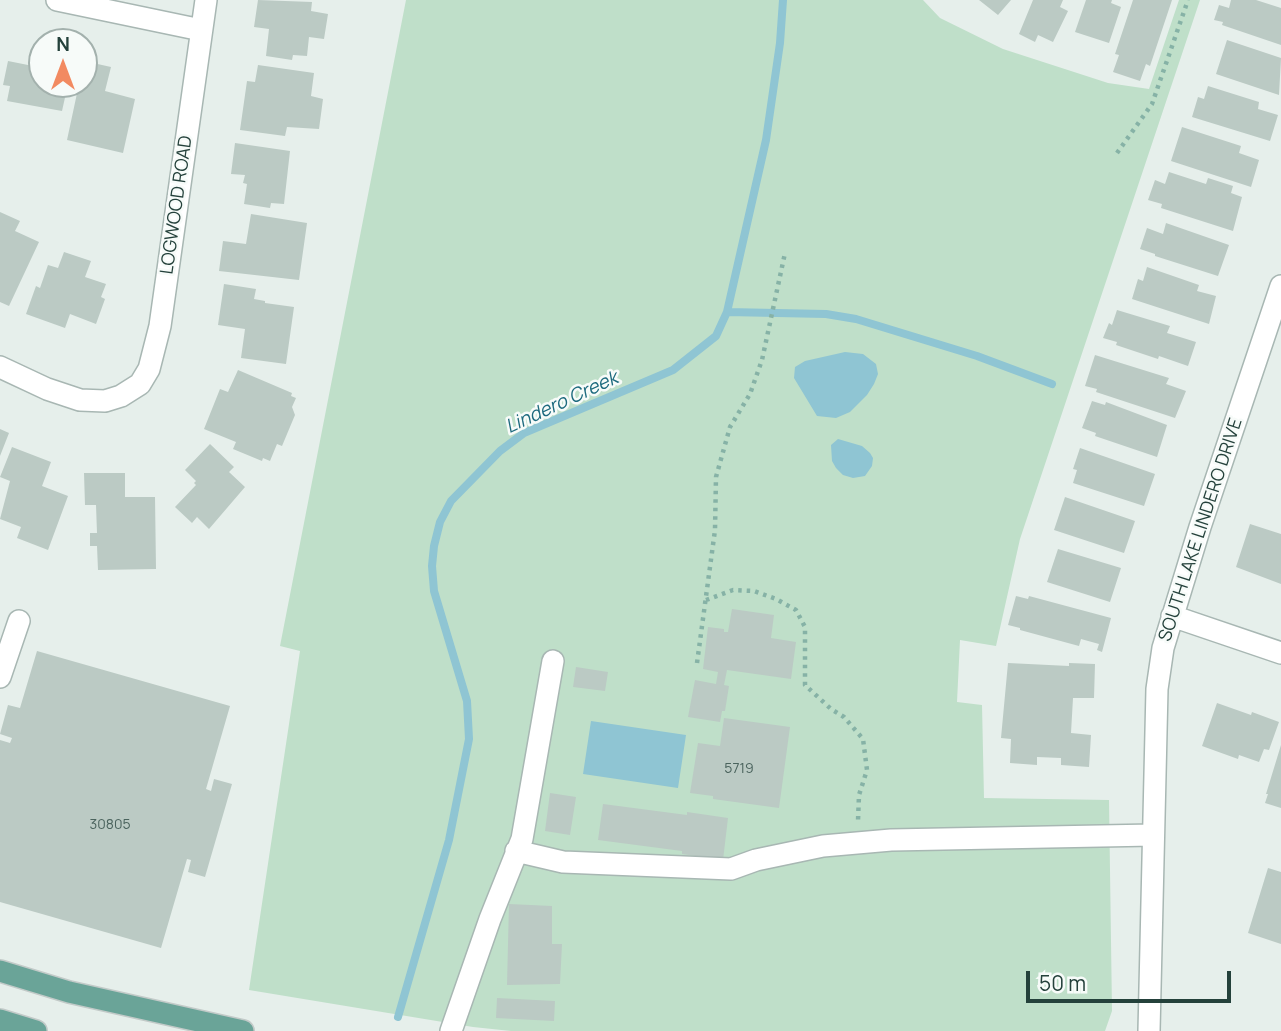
<!DOCTYPE html>
<style>
body{margin:0}
#map{position:relative;width:1281px;height:1031px;overflow:hidden;background:#e6efeb;font-family:Manrope,sans-serif}
canvas{display:block}
.north{position:absolute;left:28px;top:28px;width:70px;height:70px;box-sizing:border-box;background:#f7fbf9;border:2px solid #a3b1ad;border-radius:50%;rotate:0deg;font-size:19px;font-weight:700;line-height:28px;text-align:center;color:#24413b}
.north::after{content:'';display:block;margin:auto;width:24px;height:32px;background:#f28a61;clip-path:polygon(50% 0,100% 100%,50% 72%,0 100%)}
.scale{position:absolute;left:1026px;top:971px;width:205px;height:32px;box-sizing:border-box;border:4px solid #24413b;border-top:0;padding-left:9px;font-size:21px;line-height:24px;white-space:nowrap;color:#24413b;-webkit-text-stroke:5px #f7fbf9;paint-order:stroke}
</style>
<div id="map">
<canvas width="1281" height="1031"></canvas>
<div class="north">N</div>
<div class="scale">50 m</div>
</div>
<script>
const context = document.querySelector('canvas').getContext('2d');
context.lineJoin = 'round';
function paint(path, color) { context.fillStyle = color; context.fill(path, 'evenodd'); }
const poly = rows => new Path2D(rows.map(r => 'M' + r).join(''));
function stroke(path, color, width, dash) { context.strokeStyle = color; context.lineWidth = width; context.lineCap = dash ? 'butt' : 'round'; context.setLineDash(dash || []); context.stroke(path); }
function write(font, color, halo, rows, align = 'center') {
  context.font = font + ' Manrope,sans-serif'; context.lineWidth = 5; context.setLineDash([]); context.textBaseline = 'middle'; context.strokeStyle = halo; context.fillStyle = color; for (const [text, x, y, turn = 0] of rows) {
    context.save(); context.translate(x, y); context.rotate((+turn || 0) * Math.PI / 180); context.textAlign = isNaN(turn) ? turn : align; if (halo) context.strokeText(text, 0, 0); context.fillText(text, 0, 0); context.restore();
  }
}
const green = poly([
 [406,0,923,0,940,18,1003,49,1108,83,1149,89,1179,0,1200,0,1020,539,996,646,960,640,957,702,982,705,984,798,1109,800,1112,1011,1105,1031,511,1031,473,1027,249,990,300,651,280,646]
]);
const water = poly([
 [845,352,863,354,876,364,878,374,874,384,867,395,850,412,836,418,817,416,794,378,795,367,805,361],
 [838,439,862,446,870,453,873,458,872,466,865,476,853,478,843,475,836,468,832,461,831,445],
 [591,721,686,735,678,788,583,774]
]);
const stream = poly([
 [727,312,826,314,856,319,977,356,1052,384],
 [398,1017,449,840,469,739,467,701,434,591,432,566,434,546,440,522,451,501,500,451,524,433,673,370,716,336,727,312,766,140,780,43,783,0]
]);
const building = poly([
 [258,0,312,2,311,11,328,14,324,39,309,37,307,56,293,55,292,60,266,56,269,29,254,27],
 [979,0,1011,0,998,15],
 [1033,0,1063,0,1060,7,1068,11,1053,42,1038,35,1035,42,1019,34],
 [1086,0,1112,0,1111,3,1121,7,1109,43,1075,32],
 [1133,0,1172,0,1150,66,1146,64,1140,81,1113,72,1119,55,1115,54],
 [1231,0,1256,0,1281,8,1281,45,1222,25,1223,22,1214,20,1219,5,1229,8],
 [1227,40,1281,58,1279,95,1216,74],
 [8,61,38,67,38,64,42,66,42,84,68,84,62,111,7,101,10,86,3,85],
 [84,61,111,67,105,91,135,99,123,153,67,140,79,84,84,84],
 [258,65,314,73,311,96,323,99,319,129,287,127,285,136,240,130,247,81,255,82],
 [1208,86,1259,102,1258,109,1278,115,1270,141,1192,117,1198,97,1204,99],
 [1182,127,1241,146,1239,153,1259,160,1251,187,1171,161],
 [235,143,290,151,284,204,271,203,270,208,244,204,247,184,243,183,245,175,231,174],
 [1169,172,1206,184,1208,178,1233,186,1231,193,1242,197,1233,231,1161,208,1162,204,1148,200,1155,180,1165,184],
 [0,212,20,221,15,231,39,242,9,306,0,302],
 [251,214,307,223,299,280,219,271,223,241,246,244],
 [1166,223,1229,245,1218,276,1155,256,1155,254,1140,249,1147,228,1163,234],
 [64,252,91,261,85,277,106,284,101,297,105,299,96,324,70,314,65,328,26,314,36,286,40,288,48,265,58,268],
 [1147,267,1199,285,1197,291,1216,296,1209,324,1132,299,1138,279,1143,281],
 [224,284,256,289,254,299,265,301,265,303,294,307,286,364,241,358,245,329,218,325],
 [1117,310,1170,326,1167,333,1196,342,1188,366,1159,356,1158,359,1116,345,1117,342,1103,338,1109,323,1112,325],
 [1095,355,1169,378,1166,384,1186,391,1175,418,1096,392,1097,389,1085,386],
 [238,370,292,393,291,396,296,398,292,407,295,415,282,446,277,444,270,461,263,458,262,461,233,449,236,442,204,429,220,389,228,392],
 [1092,401,1105,405,1106,402,1167,425,1157,457,1095,436,1096,433,1082,428],
 [0,429,9,433,0,456],
 [210,444,234,467,229,472,245,487,209,529,197,517,192,523,175,507,196,485,194,483,196,481,185,470],
 [12,447,51,462,42,486,68,496,48,550,17,538,21,527,0,519,10,481,0,477],
 [1080,448,1155,474,1144,506,1073,483,1077,470,1073,469],
 [84,473,125,473,125,497,155,497,156,569,98,570,97,546,90,546,90,533,97,533,96,505,85,505],
 [1065,497,1135,521,1124,553,1054,530],
 [1250,524,1281,534,1281,584,1236,567],
 [1058,549,1121,568,1110,602,1047,582],
 [1016,596,1028,599,1029,596,1111,618,1102,652,1097,650,1099,644,1081,639,1079,646,1020,630,1020,628,1008,625],
 [732,609,774,615,771,638,796,642,791,679,727,670,724,685,729,686,725,711,722,711,720,722,688,717,695,680,716,684,718,672,703,669,708,627,724,629,724,632,728,632],
 [37,651,230,706,206,789,211,791,214,779,232,784,205,877,188,872,191,860,187,859,161,948,0,902,0,740,10,743,12,738,0,734,8,705,20,708],
 [1008,663,1069,666,1069,663,1095,664,1094,698,1073,698,1071,733,1091,735,1089,767,1061,765,1061,758,1037,757,1037,765,1010,763,1011,739,1001,738],
 [576,667,608,672,605,691,573,687],
 [1217,703,1251,715,1252,712,1279,722,1269,750,1264,749,1259,762,1239,755,1238,759,1202,746],
 [724,718,790,727,779,808,713,799,713,796,690,793,698,743,720,746],
 [1281,745,1281,808,1265,803,1268,794,1266,794],
 [550,793,576,797,570,835,545,831],
 [603,804,687,815,687,812,728,818,723,860,682,854,682,851,598,840],
 [1268,868,1281,872,1281,944,1248,933],
 [509,904,552,906,552,944,562,944,560,984,507,985],
 [497,998,555,1001,554,1021,496,1018]
]);
const path = poly([
 [1117,153,1152,104,1188,0],
 [706,600,733,590,754,591,776,599,796,610,805,627,805,685,831,709,844,717,863,739,867,770,859,795,858,821],
 [697,663,715,530,716,477,730,427,750,394,762,360,785,253]
]);
const minor = poly([
 [57,0,201,30],
 [0,367,47,389,80,400,105,401,121,396,140,384,149,369,160,326,206,0],
 [1172,616,1281,653],
 [0,677,19,621],
 [516,851,563,862,731,869,756,860,823,846,891,840,1153,835],
 [451,1031,490,919,522,839,553,661],
 [1149,1031,1157,689,1163,648,1200,527,1281,286]
]);
const major = poly([
 [0,971,69,992,243,1031],
 [0,1020,36,1031]
]);
const numberNames = [
 ["5719",739,769],
 ["30805",110,825]
];
const streetNames = [
 ["LOGWOOD ROAD",177,205,-82],
 ["SOUTH LAKE LINDERO DRIVE",1201,530,-72]
];
const waterNames = [
 ["Lindero Creek",562,403,-25]
];
paint(green, '#bfdfc9');
paint(water, '#8fc5d3');
stroke(stream, '#8fc5d3', 8);
paint(building, '#bbcac4');
stroke(minor, '#a8b7b3', 24);
stroke(major, '#c2cac8', 24);
stroke(path, '#86b2a6', 4.5, [3.5, 5]);
stroke(minor, '#fff', 21);
stroke(major, '#6aa498', 21);
write('14px', '#4a635d', null, numberNames);
write('18px', '#24413b', '#f7fbf9', streetNames);
write('italic 19px', '#1d6a7e', '#f7fbf9', waterNames);
</script>
